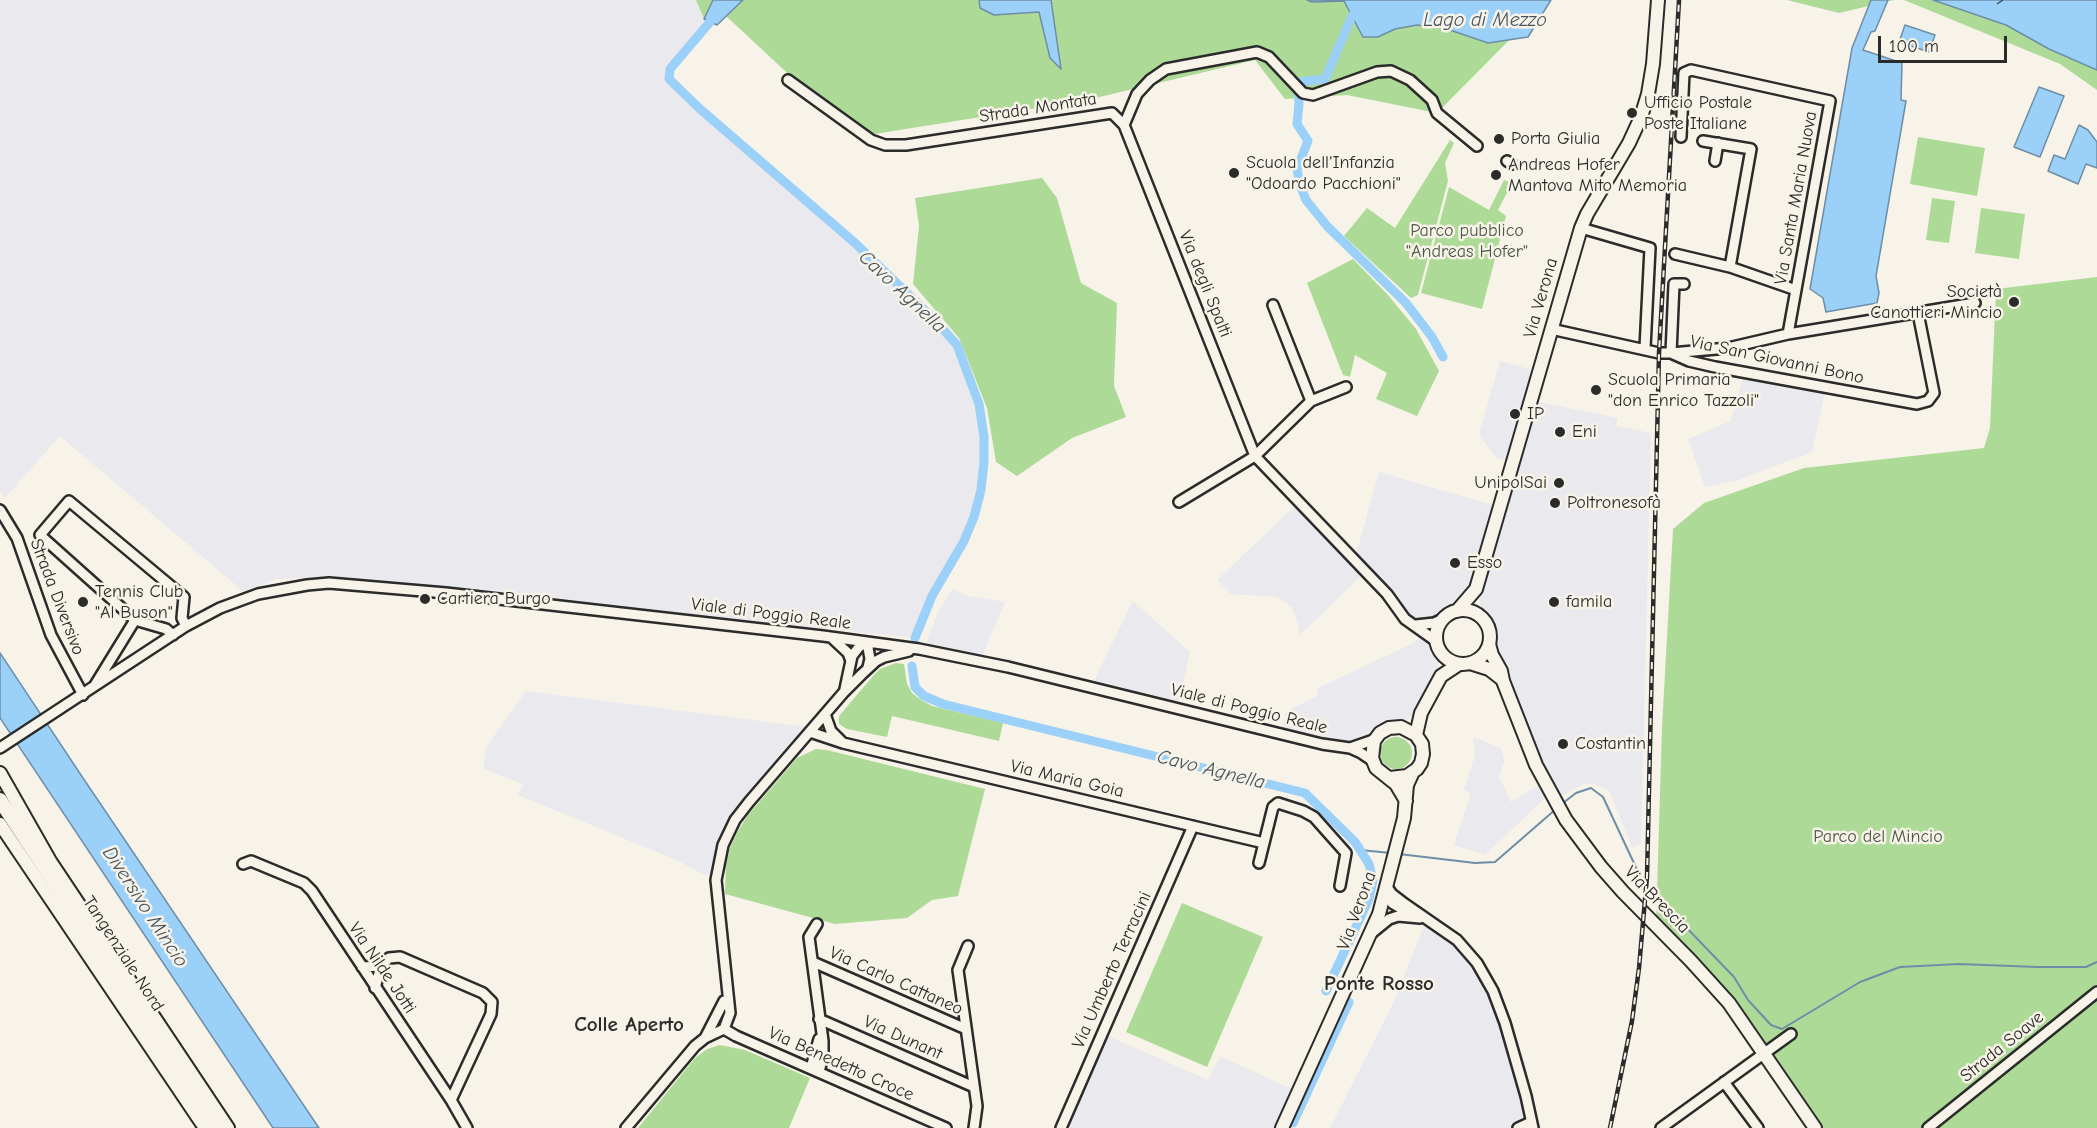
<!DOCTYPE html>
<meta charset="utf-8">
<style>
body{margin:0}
#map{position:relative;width:2097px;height:1128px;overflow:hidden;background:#f7f3e8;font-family:"Comic Neue",sans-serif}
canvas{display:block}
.scale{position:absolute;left:1878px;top:36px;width:129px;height:27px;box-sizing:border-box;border:3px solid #2b2b2b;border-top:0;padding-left:8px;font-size:18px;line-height:21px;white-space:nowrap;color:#2b2b2b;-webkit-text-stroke:4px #f7f3e8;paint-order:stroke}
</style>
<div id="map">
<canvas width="2097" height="1128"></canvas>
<div class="scale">100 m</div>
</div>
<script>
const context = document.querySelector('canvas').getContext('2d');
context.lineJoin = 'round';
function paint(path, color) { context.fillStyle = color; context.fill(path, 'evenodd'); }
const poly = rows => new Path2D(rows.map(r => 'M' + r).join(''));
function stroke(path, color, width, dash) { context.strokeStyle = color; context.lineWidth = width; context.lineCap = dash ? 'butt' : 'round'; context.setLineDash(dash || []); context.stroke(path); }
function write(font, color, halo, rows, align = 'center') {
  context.font = font + ' "Comic Neue",sans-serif'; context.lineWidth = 5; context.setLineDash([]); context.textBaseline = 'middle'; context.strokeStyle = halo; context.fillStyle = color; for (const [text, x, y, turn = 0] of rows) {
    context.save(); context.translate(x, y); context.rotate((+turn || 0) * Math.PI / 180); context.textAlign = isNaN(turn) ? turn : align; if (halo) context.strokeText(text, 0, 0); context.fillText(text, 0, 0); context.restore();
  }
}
const built = poly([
 [0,0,696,0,704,19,710,22,670,69,669,79,699,108,855,243,934,319,957,345,979,404,984,437,984,462,981,490,974,517,964,541,932,596,915,638,325,577,277,579,244,592,60,436,5,498,0,491],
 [1500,361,1536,371,1508,460,1497,458,1479,435],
 [1743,378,1825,392,1812,452,1735,481,1705,487,1688,439,1731,421],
 [1534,401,1618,418,1616,426,1651,433,1641,844,1632,847,1610,793,1606,789,1592,783,1585,784,1558,797,1540,765,1491,643,1489,624,1484,618,1481,606,1478,590],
 [1379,472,1496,506,1474,587,1456,609,1448,611,1442,617,1416,622,1407,617,1355,558],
 [1296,505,1362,575,1300,635,1297,620,1292,607,1277,597,1231,594,1217,580],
 [953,589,968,596,1005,602,978,666,925,655,929,635,938,612],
 [1133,601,1190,652,1176,713,1089,691],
 [1424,635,1433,643,1434,650,1438,656,1438,676,1418,710,1406,721,1373,737,1349,746,1282,731,1286,712,1317,696,1318,688,1411,644],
 [526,691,807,727,742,804,719,844,712,876,702,874,679,861,518,795,523,784,483,769,486,747],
 [1473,737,1501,748,1504,761,1499,777,1511,802,1539,785,1546,797,1485,855,1454,845,1471,793,1464,790,1475,755],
 [1428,915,1459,936,1481,961,1499,992,1525,1063,1539,1128,1330,1128,1395,1000],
 [1108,1036,1208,1080,1220,1056,1296,1091,1279,1128,1067,1128]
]);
const green = poly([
 [696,0,1549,0,1437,113,1347,95,1285,99,1255,60,1087,100,856,137,712,3,704,19],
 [1787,0,1894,0,1839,13],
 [1904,0,2097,0,2097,90,2060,64],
 [1918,137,1985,148,1977,196,1910,184],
 [1450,140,1454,143,1445,163,1448,181,1418,295,1411,298,1344,236,1367,208,1395,228],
 [1042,178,1057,198,1081,283,1117,303,1114,386,1126,417,1072,438,1017,476,996,462,987,408,959,338,913,284,919,226,915,198],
 [1504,180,1512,183,1498,210,1506,216,1482,309,1421,293,1449,187,1489,210],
 [1932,198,1955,201,1949,243,1926,240],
 [1981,208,2025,214,2019,259,1975,253],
 [1353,259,1388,295,1416,329,1439,371,1417,416,1376,399,1387,373,1355,355,1350,377,1343,375,1307,283],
 [2097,277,2097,1128,1815,1128,1742,1023,1656,925,1662,727,1673,529,1704,503,1804,468,1984,448,1990,428,1996,289],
 [896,663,904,664,907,684,912,693,921,700,932,706,1003,723,999,741,892,716,887,737,847,729,839,724,839,716,873,676,880,669],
 '1380 753a16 16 0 1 1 32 0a16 16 0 1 1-32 0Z',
 [816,749,827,750,985,789,958,896,932,900,907,918,835,924,725,894,726,865,730,848,738,831,748,815,797,758],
 [1182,903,1263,937,1207,1067,1126,1032],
 [720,1045,745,1050,810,1078,789,1128,638,1128,695,1058,707,1049]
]);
const water = poly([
 [713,0,743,0,717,25,704,19,713,0],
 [979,0,1051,0,1061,69,1050,58,1039,12,994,15,980,8,979,0],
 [1307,0,1551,0,1528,37,1488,43,1447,29,1417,25,1395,29,1378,37,1363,37,1344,1,1312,2,1307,0],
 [1871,0,1888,0,1875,31,1871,32,1863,50,1902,63,1901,100,1906,101,1876,276,1879,293,1877,303,1826,312,1823,298,1810,289,1852,48,1871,0],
 [1933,0,2097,0,2097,70,2049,49,2006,25,1933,0],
 [1905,25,1935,35,1929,52,1899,42,1905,25],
 [2039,87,2064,96,2040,157,2014,147,2039,87],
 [2079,125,2088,130,2097,142,2097,168,2086,164,2078,184,2048,171,2054,155,2065,159,2079,125],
 [0,653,81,775,319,1128,273,1128,0,718,0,653]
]);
const stream = poly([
 [1563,803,1576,793,1591,788,1603,797,1640,876],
 [1360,850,1391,853],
 [1399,854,1475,863,1495,862,1556,809],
 [1654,894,1734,977,1748,1000,1771,1025,1782,1029,1860,982,1900,967,1959,964,2037,967,2086,967,2097,962]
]);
const canal = poly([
 [1352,16,1325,79,1298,82,1299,104,1297,124,1308,141,1297,169,1300,185,1306,200,1327,226,1406,303,1432,337,1443,357],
 [710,22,670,69,669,79,699,108,855,243,934,319,957,345,979,404,984,437,984,462,981,490,974,517,964,541,932,596,915,638],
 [912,666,915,687,924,696,943,704,1305,793,1355,842,1369,864,1373,880,1369,899,1326,991],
 [1293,1123,1349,1002]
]);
const ferry = poly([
 [1997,4,2003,0]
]);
const minor = poly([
 [788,80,871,140,885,145,906,145,1112,113,1124,125,1137,94,1150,80,1166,69,1257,52,1269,57,1303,93,1313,95,1377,72,1391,71,1410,80,1432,100,1437,113,1477,146],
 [1124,125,1255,456,1387,594,1405,619,1436,641],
 [1681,137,1684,73,1691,70,1830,101,1788,334],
 [1703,141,1751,149,1730,267],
 [1507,161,1512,164],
 [1715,161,1718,143],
 [1581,228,1650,248,1645,348],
 [1675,254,1730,267,1796,290],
 [1273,305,1311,401],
 [1551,329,1659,353,1671,353,1728,348,1788,334,1975,303],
 [1671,353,1674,284,1684,284],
 [1673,354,1689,361,1715,367,1917,404,1928,401,1934,393,1918,313],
 [1179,502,1255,456,1311,401,1346,387],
 [0,510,17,538,51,635,83,695],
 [1416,625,1434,623,1443,619],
 [173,635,166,629,135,620,40,535,69,501,184,597,182,618,186,626],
 [832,638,848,653,851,661],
 [867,642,870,659,868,667],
 [95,685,135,620],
 [845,689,852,656,859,647,867,642],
 [825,714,831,731,841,741],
 [810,732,843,743,1264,843,1259,863],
 [0,748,186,626,220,608,258,594,307,585,329,583,446,593,823,636,919,649,1008,667,1322,744,1350,748,1361,753,1373,761],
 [1350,748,1376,739],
 [1264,843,1273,807,1278,803,1303,811,1314,817,1346,853,1340,886],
 [243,864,251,861,304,883,312,891,451,1100,467,1128],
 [1387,887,1392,894,1405,904,1457,940,1477,963,1493,991,1505,1023,1526,1096,1533,1128],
 [1385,894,1392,903,1409,913],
 [817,924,809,937,823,1041,823,1056,819,1072],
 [1373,932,1389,919,1398,916,1420,918],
 [968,946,958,970,977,1106,974,1128],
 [813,962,966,1029],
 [362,967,381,966,389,958,400,957,483,993,492,1002,491,1014,451,1100],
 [375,988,381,966],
 [819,1019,974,1087],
 [724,1029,736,1036,946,1128],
 [705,1038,724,1029,730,1013,716,880,723,845,735,820,749,802,844,692,862,674,876,661,884,657,909,651],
 [811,1068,819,1039],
 [1724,1082,1758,1128],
 [626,1128,695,1046,705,1038,724,1001],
 [1061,1128,1193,826],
 [1518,1128,1531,1122],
 [1661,1128,1791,1034],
 [1928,1128,2097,992]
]);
const major = poly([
 '1436 637a27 27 0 1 1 54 0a27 27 0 1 1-54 0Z',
 [1457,611,1476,589,1581,228,1587,214,1629,143,1641,117,1648,94,1653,64,1658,0],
 [1489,644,1492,655,1501,671,1503,681,1536,765,1566,820,1601,867,1623,892,1691,961,1729,1003,1815,1128],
 [1470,663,1489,669,1503,680],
 [1416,735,1421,713,1441,676,1459,664],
 [0,773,50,861,228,1128],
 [1390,778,1407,776,1417,769,1421,763,1423,754,1422,744,1416,735,1401,727,1389,728,1380,733,1374,741,1372,758,1376,768,1396,784,1406,801],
 [0,824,205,1128],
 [1282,1128,1379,914,1404,818,1407,785,1412,774]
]);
const highway = poly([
 [0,800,217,1128]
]);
const rail = poly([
 [1610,1128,1632,1021,1639,968,1647,877,1659,353,1679,0]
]);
const markers = [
 [1632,113,6,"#2b2b2b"],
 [1499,139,6,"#2b2b2b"],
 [1234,173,6,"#2b2b2b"],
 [1496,175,6,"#2b2b2b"],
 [2014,302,6,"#2b2b2b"],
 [1596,390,6,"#2b2b2b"],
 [1515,414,6,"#2b2b2b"],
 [1560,432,6,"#2b2b2b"],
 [1559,483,6,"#2b2b2b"],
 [1555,503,6,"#2b2b2b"],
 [1455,563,6,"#2b2b2b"],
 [425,599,6,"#2b2b2b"],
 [83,602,6,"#2b2b2b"],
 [1554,602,6,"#2b2b2b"],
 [1563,744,6,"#2b2b2b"]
];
const poiNames = [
 ["Ufficio Postale",1644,103],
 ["Poste Italiane",1644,124],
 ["Porta Giulia",1511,139],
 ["Scuola dell'Infanzia",1246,163],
 ["\"Odoardo Pacchioni\"",1246,184],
 ["Andreas Hofer",1508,165],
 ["Mantova Mito Memoria",1508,186],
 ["Società",2002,292,"right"],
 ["Canottieri Mincio",2002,313,"right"],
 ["Scuola Primaria",1608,380],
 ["\"don Enrico Tazzoli\"",1608,401],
 ["IP",1527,414],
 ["Eni",1572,432],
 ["UnipolSai",1547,483,"right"],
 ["Poltronesofà",1567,503],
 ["Esso",1467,563],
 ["Tennis Club",95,592],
 ["\"Al Buson\"",95,613],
 ["Cartiera Burgo",437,599],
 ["famila",1566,602],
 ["Costantin",1575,744]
];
const streetNames = [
 ["Strada Montata",1038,108,-9],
 ["Via Santa Maria Nuova",1796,198,-80],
 ["Via degli Spalti",1205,284,68],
 ["Via Verona",1541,298,-74],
 ["Via San Giovanni Bono",1777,360,12],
 ["Strada Diversivo",57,597,69],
 ["Viale di Poggio Reale",771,614,7],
 ["Viale di Poggio Reale",1249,709,14],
 ["Via Maria Goia",1067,779,13],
 ["Via Brescia",1657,900,46],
 ["Via Verona",1357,911,-70],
 ["Tangenziale Nord",123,954,57],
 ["Via Nilde Jotti",382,968,56],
 ["Via Umberto Terracini",1112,970,-66],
 ["Via Carlo Cattaneo",896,981,24],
 ["Via Dunant",903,1038,24],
 ["Strada Soave",2002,1047,-39],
 ["Via Benedetto Croce",841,1064,24]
];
const parkNames = [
 ["Parco pubblico",1467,231],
 ["\"Andreas Hofer\"",1467,252],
 ["Parco del Mincio",1878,837]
];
const waterNames = [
 ["Lago di Mezzo",1485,20],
 ["Cavo Agnella",902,292,43],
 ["Cavo Agnella",1211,770,14],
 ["Diversivo Mincio",145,907,57]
];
const quarterNames = [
 ["Ponte Rosso",1379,984],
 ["Colle Aperto",629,1025]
];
paint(built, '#e9e9ee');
paint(green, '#aeda98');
paint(water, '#9bd0f9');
stroke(water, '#6e8ea7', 1.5);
stroke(stream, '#6e8ea7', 2);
stroke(canal, '#9bd0f9', 9);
stroke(ferry, '#47545e', 1.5, [8, 6]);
stroke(minor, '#2b2b2b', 14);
stroke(major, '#2b2b2b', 16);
stroke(highway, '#2b2b2b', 18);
stroke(minor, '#f7f3e8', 9);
stroke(major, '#f7f3e8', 12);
stroke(highway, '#f7f3e8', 14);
stroke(rail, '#2b2b2b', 4.5);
stroke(rail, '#f7f3e8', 2, [7]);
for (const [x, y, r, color] of markers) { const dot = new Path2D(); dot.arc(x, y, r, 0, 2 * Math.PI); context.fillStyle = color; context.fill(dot); stroke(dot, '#f7f3e8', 2); }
write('18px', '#2b2b2b', '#f7f3e8', poiNames, 'left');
write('18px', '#2b2b2b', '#f7f3e8', streetNames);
write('18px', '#4c5746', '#f7f3e8', parkNames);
write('italic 20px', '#47545e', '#f7f3e8', waterNames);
write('bold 21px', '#2b2b2b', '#f7f3e8', quarterNames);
</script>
